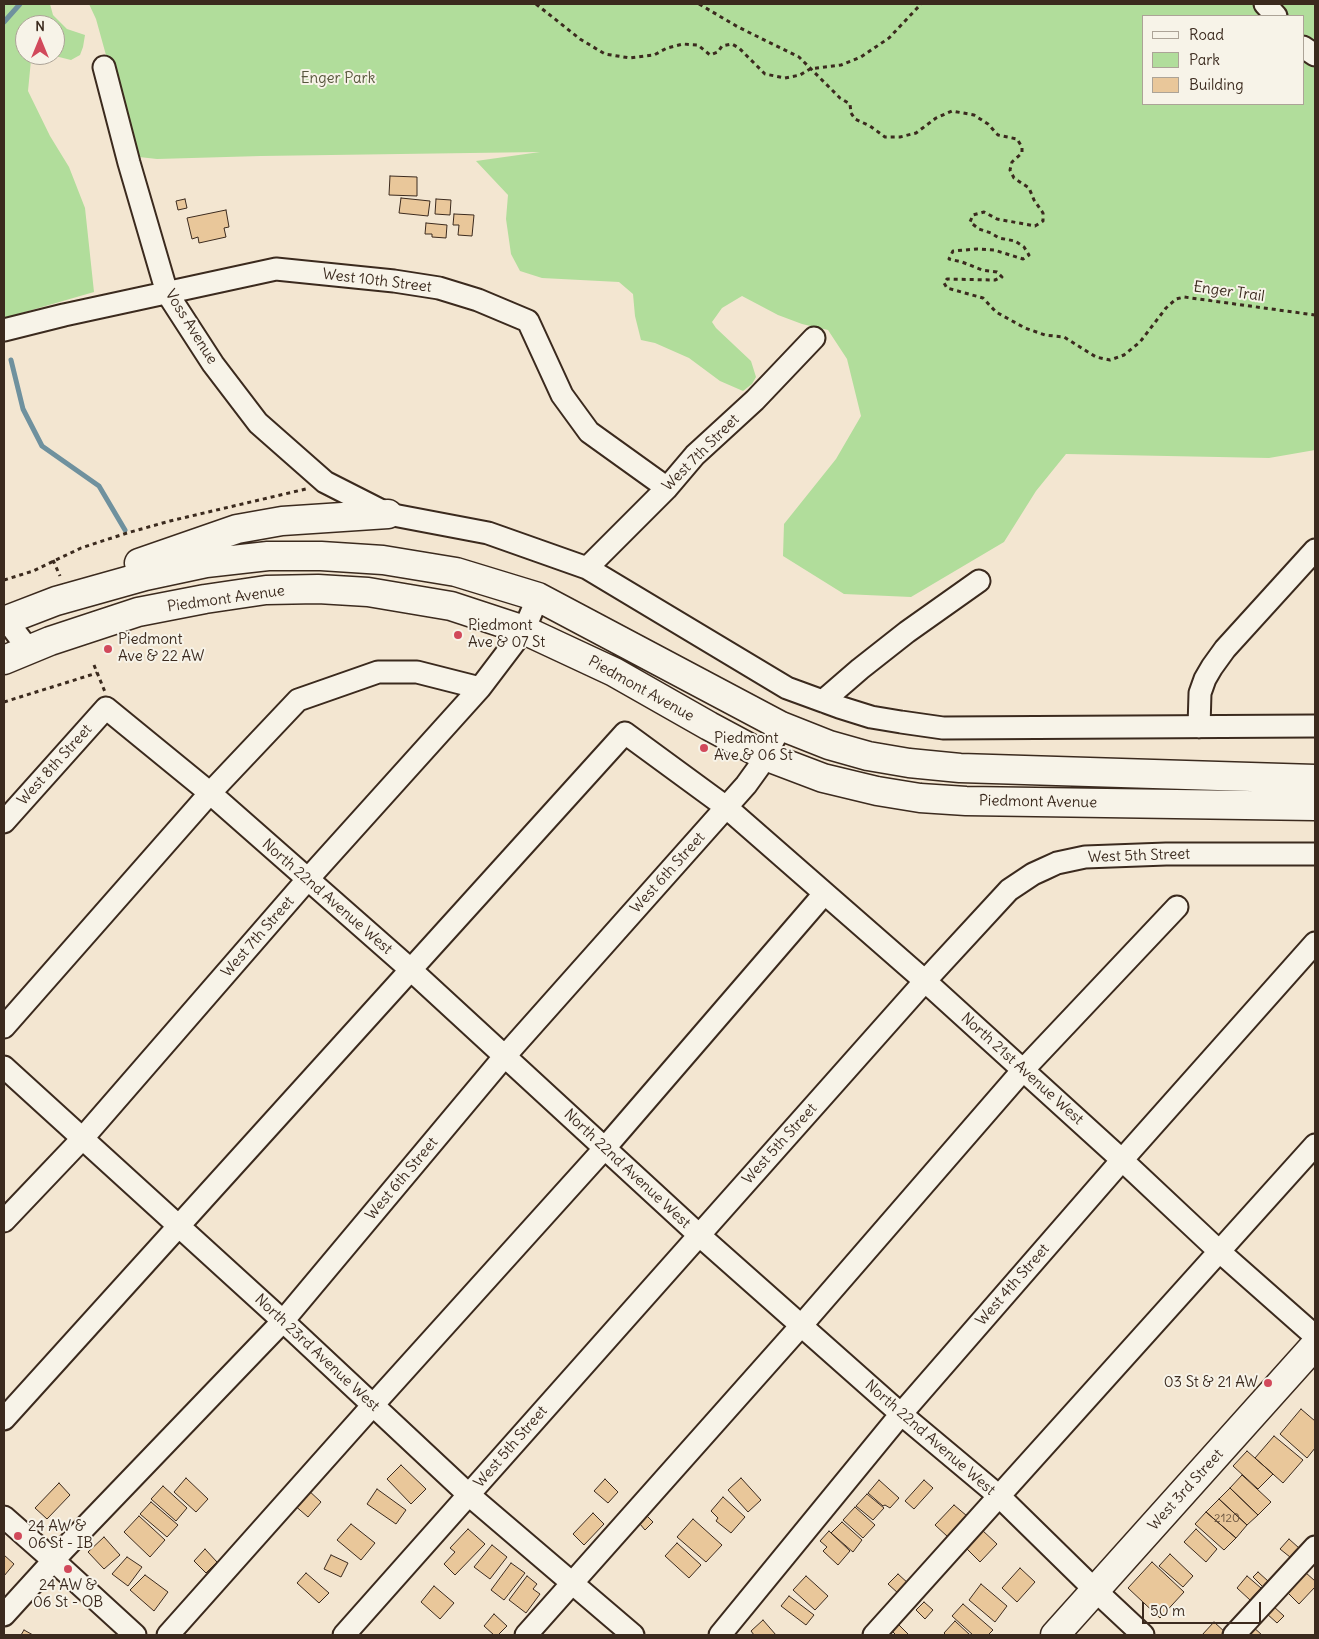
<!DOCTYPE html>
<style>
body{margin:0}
#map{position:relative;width:1319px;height:1639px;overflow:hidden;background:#f3e6d1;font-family:Delius,sans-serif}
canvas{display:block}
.frame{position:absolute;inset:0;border:5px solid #3b2a1e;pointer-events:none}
.legend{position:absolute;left:1142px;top:15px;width:162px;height:90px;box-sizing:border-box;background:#f7f3e8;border:1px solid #aca397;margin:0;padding:6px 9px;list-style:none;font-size:15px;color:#3b2a1e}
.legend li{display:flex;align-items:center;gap:10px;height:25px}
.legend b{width:25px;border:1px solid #aca397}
.north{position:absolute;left:15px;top:15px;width:50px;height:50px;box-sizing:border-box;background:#f7f3e8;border:1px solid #aca397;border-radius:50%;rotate:0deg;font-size:14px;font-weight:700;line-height:20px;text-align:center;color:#3b2a1e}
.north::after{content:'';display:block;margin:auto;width:18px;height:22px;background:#d1495b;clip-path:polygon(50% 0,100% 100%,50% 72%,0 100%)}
.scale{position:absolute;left:1142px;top:1602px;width:119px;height:22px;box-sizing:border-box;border:2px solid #3b2a1e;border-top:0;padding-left:6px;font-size:15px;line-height:18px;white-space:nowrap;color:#3b2a1e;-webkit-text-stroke:4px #f7f3e8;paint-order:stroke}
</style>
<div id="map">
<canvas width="1319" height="1639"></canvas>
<div class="frame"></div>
<ul class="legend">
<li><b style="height:6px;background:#f7f3e8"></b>Road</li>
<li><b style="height:14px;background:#b1dd9b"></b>Park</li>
<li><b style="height:14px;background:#e9c79a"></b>Building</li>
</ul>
<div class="north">N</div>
<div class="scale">50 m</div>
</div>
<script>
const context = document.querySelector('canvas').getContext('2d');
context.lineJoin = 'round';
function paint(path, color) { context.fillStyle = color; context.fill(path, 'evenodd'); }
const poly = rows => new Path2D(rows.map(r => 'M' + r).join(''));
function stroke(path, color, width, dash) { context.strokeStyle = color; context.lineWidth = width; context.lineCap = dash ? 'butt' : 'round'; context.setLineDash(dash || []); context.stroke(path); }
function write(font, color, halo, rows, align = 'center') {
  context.font = font + ' Delius,sans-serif'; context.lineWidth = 4; context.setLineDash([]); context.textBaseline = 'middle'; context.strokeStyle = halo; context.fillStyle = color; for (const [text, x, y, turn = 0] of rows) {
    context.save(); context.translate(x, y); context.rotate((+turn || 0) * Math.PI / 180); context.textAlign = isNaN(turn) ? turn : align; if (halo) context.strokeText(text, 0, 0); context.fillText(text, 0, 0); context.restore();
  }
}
const green = poly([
 [4,4,50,4,53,15,67,29,85,35,83,47,80,55,71,60,55,56,31,60,28,91,50,136,69,167,85,208,94,292,4,318],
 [25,25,55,25,55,55,25,55],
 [89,4,1315,4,1315,450,1269,458,1066,454,1036,491,1004,542,911,597,844,594,783,556,784,524,836,459,861,416,847,359,828,330,802,324,778,315,742,296,722,308,712,322,716,328,751,361,756,377,752,384,743,391,720,381,689,358,655,343,641,340,635,316,633,294,619,282,542,278,520,271,511,254,506,219,508,195,476,161,540,152,261,156,157,159,139,157,132,149,96,19],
 [1143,16,1303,16,1303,104,1143,104]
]);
const stream = poly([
 [4,22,20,4],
 [11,360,23,409,42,446,99,486,125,530]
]);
const building = poly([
 [390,176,417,177,417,196,389,195,390,176],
 [401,198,430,201,428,216,399,213,401,198],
 [185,199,187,208,178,210,176,201,185,199],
 [436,199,451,200,450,215,435,214,436,199],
 [226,210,229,227,224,228,226,237,199,243,198,237,192,239,187,218,226,210],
 [454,214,474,215,472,236,458,235,459,225,453,225,454,214],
 [426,223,447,225,446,238,432,237,432,234,425,234,426,223],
 [1301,1409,1315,1421,1315,1448,1307,1458,1280,1434,1301,1409],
 [1274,1436,1303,1460,1283,1483,1255,1458,1274,1436],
 [1247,1451,1273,1474,1258,1489,1233,1466,1247,1451],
 [401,1465,426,1489,411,1504,387,1479,401,1465],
 [1242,1475,1271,1502,1258,1515,1230,1488,1242,1475],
 [186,1478,208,1499,196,1512,174,1492,186,1478],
 [741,1478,761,1500,748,1512,728,1490,741,1478],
 [605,1479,618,1492,608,1503,594,1491,605,1479],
 [879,1480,899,1498,890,1508,885,1505,883,1506,868,1493,879,1480],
 [924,1480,933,1488,914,1509,905,1501,924,1480],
 [59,1483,70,1495,47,1519,35,1508,59,1483],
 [163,1486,187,1508,176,1521,151,1499,163,1486],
 [1230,1488,1258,1515,1247,1525,1219,1499,1230,1488],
 [307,1489,321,1502,308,1517,293,1504,307,1489],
 [377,1489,406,1510,396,1524,367,1504,377,1489],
 [867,1494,884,1508,873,1520,856,1506,867,1494],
 [723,1497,745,1517,731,1533,716,1521,718,1518,711,1511,723,1497],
 [1219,1499,1247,1525,1236,1538,1206,1512,1219,1499],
 [151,1502,178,1525,167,1537,140,1514,151,1502],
 [954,1505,967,1516,948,1537,935,1525,954,1505],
 [855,1507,875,1525,863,1538,843,1520,855,1507],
 [642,1511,653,1522,645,1530,635,1518,642,1511],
 [1206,1512,1236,1538,1224,1550,1195,1524,1206,1512],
 [593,1513,604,1524,584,1545,573,1534,593,1513],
 [139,1516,165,1540,150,1557,124,1532,139,1516],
 [693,1519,722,1545,706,1562,677,1537,693,1519],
 [842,1522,862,1540,853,1552,831,1533,842,1522],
 [351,1524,375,1543,361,1560,337,1540,351,1524],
 [468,1529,485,1544,455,1575,444,1564,455,1552,450,1548,468,1529],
 [1196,1529,1217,1549,1206,1562,1184,1542,1196,1529],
 [982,1530,997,1544,980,1562,966,1548,982,1530],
 [829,1531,850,1551,838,1565,823,1551,827,1547,820,1541,829,1531],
 [104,1537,120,1555,104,1569,88,1552,104,1537],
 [1289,1539,1299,1548,1290,1557,1280,1549,1289,1539],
 [677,1543,701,1565,689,1578,665,1556,677,1543],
 [492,1545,507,1557,490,1579,474,1567,492,1545],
 [205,1549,217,1562,206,1573,194,1561,205,1549],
 [1170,1554,1193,1576,1183,1587,1159,1566,1170,1554],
 [4,1555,14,1564,4,1576,4,1555],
 [331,1555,348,1563,341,1577,324,1569,331,1555],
 [127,1557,142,1567,128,1586,112,1574,127,1557],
 [1152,1562,1184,1592,1160,1618,1128,1588,1152,1562],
 [511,1563,525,1573,504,1600,491,1590,511,1563],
 [1020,1568,1035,1582,1017,1602,1002,1588,1020,1568],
 [1258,1572,1268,1581,1263,1587,1253,1577,1258,1572],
 [1305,1572,1315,1581,1315,1587,1299,1604,1287,1592,1305,1572],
 [306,1573,329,1593,319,1603,297,1583,306,1573],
 [898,1574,909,1584,899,1594,888,1584,898,1574],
 [145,1575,168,1592,154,1611,130,1590,145,1575],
 [527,1576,537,1584,533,1589,540,1594,526,1613,509,1600,527,1576],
 [806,1576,828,1596,815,1610,793,1590,806,1576],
 [1247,1576,1261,1588,1250,1600,1237,1588,1247,1576],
 [981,1584,1007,1606,995,1622,969,1600,981,1584],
 [434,1586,454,1603,440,1619,421,1602,434,1586],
 [789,1596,814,1615,806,1625,781,1606,789,1596],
 [924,1602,933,1610,925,1619,916,1610,924,1602],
 [963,1604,993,1630,988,1635,973,1635,952,1616,963,1604],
 [1273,1606,1284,1616,1277,1623,1266,1613,1273,1606],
 [494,1614,507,1626,498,1635,494,1635,484,1626,494,1614],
 [763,1620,776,1635,754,1635,751,1631,763,1620],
 [955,1621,970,1635,946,1635,944,1633,955,1621],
 [1214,1622,1226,1633,1224,1635,1202,1635,1214,1622],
 [898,1624,909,1635,896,1635,892,1631,898,1624],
 [1252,1626,1262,1635,1243,1635,1252,1626],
 [24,1630,33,1635,21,1635,24,1630]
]);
const path = poly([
 [536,4,580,39,605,54,630,58,654,55,667,48,683,44,698,45,710,55,718,52,722,46,732,44,739,48,765,74,785,78,800,75,810,69,841,65,861,57,889,38,921,4],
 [699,4,738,27,799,57,840,98,850,104,851,113,855,119,870,126,885,137,900,137,916,133,936,118,952,111,974,115,988,124,998,135,1017,139,1022,147,1022,153,1012,162,1010,170,1014,178,1029,188,1034,200,1043,213,1043,221,1035,226,997,219,984,212,973,215,970,222,979,229,991,233,999,238,1015,241,1024,247,1029,255,1023,259,994,250,977,249,953,251,949,259,962,262,982,270,997,272,1002,277,995,280,947,279,944,283,947,288,983,298,996,312,1025,328,1045,335,1064,337,1096,357,1110,360,1124,355,1140,342,1166,308,1176,299,1184,297,1315,315],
 [53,560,60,576],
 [4,580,33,571,81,548,127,533,170,521,306,489],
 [94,665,105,692],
 [4,702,97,673]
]);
const minor = poly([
 [1265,4,1276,16],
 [1303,47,1315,55],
 [104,67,129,163,167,293,213,364,258,423,325,482,388,514,488,533,587,568,787,688,839,707,871,717,901,722,943,728,1315,726],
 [4,330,64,315,276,269,394,281,439,288,478,300,528,321,562,395,589,432,667,488],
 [587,568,667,488,695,455,755,400,814,338],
 [4,617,29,650],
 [823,701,860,669,907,632,979,581],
 [1199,727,1200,693,1205,679,1212,667,1225,649,1315,550],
 [4,822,106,708,210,793,410,969,699,1235,901,1414,999,1496,1096,1591,1143,1635],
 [4,1027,210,793,298,700,378,672,417,672,480,688],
 [4,1067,283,1321,469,1495,633,1635],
 [4,1221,82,1139,307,880,480,688,524,630,538,597],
 [4,1419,625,733,726,807,925,981,1122,1160,1220,1252,1315,1336],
 [4,1517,53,1560,135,1635],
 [4,1615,64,1549,283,1321,504,1057,746,785,759,767,781,726],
 [168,1635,373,1405,604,1149,824,894],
 [344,1635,925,981,1009,890,1033,874,1044,869,1057,863,1085,857,1166,854,1315,854],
 [526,1635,807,1319,1023,1070,1177,907],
 [720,1635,901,1414,1122,1160,1315,943],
 [874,1635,1315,1145],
 [1234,1635,1315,1547]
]);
const major = poly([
 [1055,1635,1315,1345]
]);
const highway = poly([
 [139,563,237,529,282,521,388,514],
 [4,621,56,601,145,576,206,563,268,556,321,556,383,560,456,572,538,597,781,726,829,745,868,756,909,763,960,768,1315,779],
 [4,660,50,641,138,612,205,599,266,590,318,589,368,592,451,606,524,630,614,672,709,726,765,756,823,778,877,791,920,798,966,801,1315,806]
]);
const markers = [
 [458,635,5,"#d1495b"],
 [108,649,5,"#d1495b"],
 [704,748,5,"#d1495b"],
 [1268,1383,5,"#d1495b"],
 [18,1536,5,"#d1495b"],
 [68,1569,5,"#d1495b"]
];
const numberNames = [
 ["2120",1227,1519]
];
const parkNames = [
 ["Enger Park",338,79]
];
const streetNames = [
 ["West 10th Street",377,281,7],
 ["Enger Trail",1229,292,8],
 ["Voss Avenue",191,327,58],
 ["West 7th Street",701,453,-45],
 ["Piedmont Avenue",226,599,-8],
 ["Piedmont Avenue",641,689,29],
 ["West 8th Street",55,765,-48],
 ["Piedmont Avenue",1038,802,1],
 ["West 5th Street",1139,856,-2],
 ["West 6th Street",668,873,-48],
 ["North 22nd Avenue West",327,897,41],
 ["West 7th Street",258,937,-49],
 ["North 21st Avenue West",1022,1069,42],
 ["West 5th Street",780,1144,-48],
 ["North 22nd Avenue West",627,1169,43],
 ["West 6th Street",402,1179,-50],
 ["West 4th Street",1013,1285,-49],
 ["North 23rd Avenue West",317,1353,43],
 ["North 22nd Avenue West",930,1438,41],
 ["West 5th Street",511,1447,-49],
 ["West 3rd Street",1186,1490,-48]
];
const poiNames = [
 ["Piedmont",468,626],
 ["Ave & 07 St",468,643],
 ["Piedmont",118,640],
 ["Ave & 22 AW",118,657],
 ["Piedmont",714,739],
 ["Ave & 06 St",714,756],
 ["03 St & 21 AW",1258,1383,"right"],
 ["24 AW &",28,1527],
 ["06 St - IB",28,1544],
 ["24 AW &",68,1586,"center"],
 ["06 St - OB",68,1603,"center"]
];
paint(green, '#b1dd9b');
stroke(stream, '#6f919e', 5);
paint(building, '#e9c79a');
stroke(building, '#3b2a1e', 1);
stroke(minor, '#3b2a1e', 25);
stroke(major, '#3b2a1e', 31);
stroke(highway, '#3b2a1e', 31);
stroke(path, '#3b2a1e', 3, [4, 4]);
stroke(minor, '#f7f3e8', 21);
stroke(major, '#f7f3e8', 28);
stroke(highway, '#f7f3e8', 28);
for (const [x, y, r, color] of markers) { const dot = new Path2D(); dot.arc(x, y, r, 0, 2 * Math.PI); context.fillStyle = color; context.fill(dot); stroke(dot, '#f7f3e8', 2); }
write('12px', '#66513d', null, numberNames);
write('15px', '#58573d', '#f7f3e8', parkNames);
write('15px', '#3b2a1e', '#f7f3e8', streetNames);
write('15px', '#3b2a1e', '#f7f3e8', poiNames, 'left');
</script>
